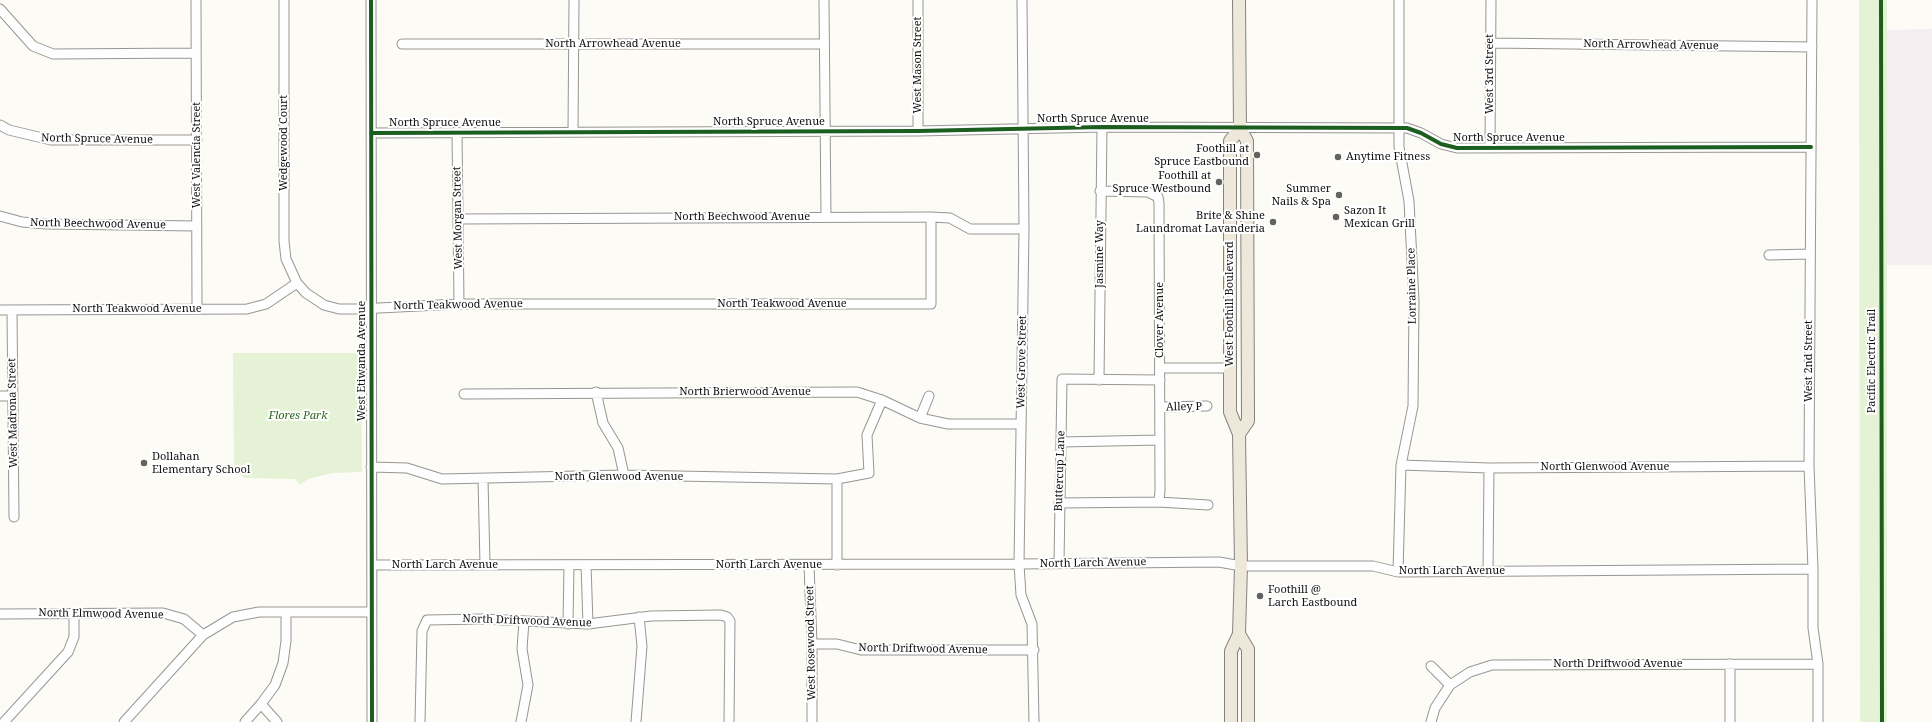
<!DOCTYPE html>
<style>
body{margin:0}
canvas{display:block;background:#fcfbf5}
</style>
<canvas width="1932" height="722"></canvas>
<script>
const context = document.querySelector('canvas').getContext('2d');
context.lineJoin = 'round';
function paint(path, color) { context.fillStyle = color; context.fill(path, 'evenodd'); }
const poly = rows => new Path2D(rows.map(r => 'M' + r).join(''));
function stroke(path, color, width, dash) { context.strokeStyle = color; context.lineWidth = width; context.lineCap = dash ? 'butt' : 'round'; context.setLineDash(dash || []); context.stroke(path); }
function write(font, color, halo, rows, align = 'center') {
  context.font = font + ' "Noto Serif",serif'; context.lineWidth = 4; context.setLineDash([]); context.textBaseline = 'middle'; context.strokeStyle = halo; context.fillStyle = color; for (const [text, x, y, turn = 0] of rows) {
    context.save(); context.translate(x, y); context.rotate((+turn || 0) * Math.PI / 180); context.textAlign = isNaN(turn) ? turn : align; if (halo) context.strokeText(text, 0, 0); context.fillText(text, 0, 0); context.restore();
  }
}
const industrial = poly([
 [1932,29,1932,265,1887,265,1887,30]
]);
const green = poly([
 [1859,0,1887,0,1887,722,1860,722],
 [233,353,361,353,362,472,332,473,308,479,300,485,295,479,244,478,234,467]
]);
const minor = poly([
 [196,0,197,309],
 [284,0,284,241,286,259,297,283,306,293,324,305,339,309,359,309,459,304,931,304,931,217],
 [371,0,372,722],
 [824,0,826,217],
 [1022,0,1024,229,1019,564,1021,595,1032,624,1034,722],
 [1812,0,1809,466,1813,569,1813,628,1818,664,1818,722],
 [0,9,33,46,53,54,196,53],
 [1491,43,1812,47],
 [402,44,824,44],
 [0,125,9,130,51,140,197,140],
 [918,131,918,0],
 [457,132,459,304],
 [573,132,574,0],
 [371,133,918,131,1102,127,1407,128,1421,133,1441,144,1457,148,1811,147],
 [1490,147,1491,0],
 [1100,191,1148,192,1158,197,1159,203,1160,490,1159,502],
 [0,216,22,222,47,224,197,226],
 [458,219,931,217,950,218,970,229,1024,229],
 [1769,255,1809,254],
 [0,310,247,309,266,304,297,283],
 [12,310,14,517],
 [1160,368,1230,368],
 [1099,380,1102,127],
 [596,392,603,423,618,448,624,475],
 [464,394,857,392,882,400,920,418,948,424,1021,424],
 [0,396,13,396],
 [1160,407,1207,406],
 [920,418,929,396],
 [1061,442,1160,440],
 [1401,465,1489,468,1809,466],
 [371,467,407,468,442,479,624,475,837,479,869,473,867,435,882,400],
 [483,479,485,565],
 [837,479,837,565],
 [1059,503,1159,502,1208,505],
 [1059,563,1062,379,1160,380],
 [372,565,1019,564,1219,562,1241,566,1373,566,1398,572,1813,569],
 [586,565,588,624],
 [809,565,812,644,812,722],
 [1398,572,1401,465,1413,406,1414,301,1409,201,1399,147,1399,0],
 [1488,572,1489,468],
 [0,614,163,613,184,619,203,635,233,617,259,612,372,612],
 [568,624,569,565],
 [812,644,837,644,861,650,1034,650],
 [1730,664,1730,722],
 [1431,666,1450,685],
 [261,704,277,722],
 [4,722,68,652,74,637,74,613],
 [124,722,203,635],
 [245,722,261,704,275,685,283,663,286,641,286,612],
 [420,722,422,631,427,620,483,619,588,624,651,616,721,615,727,617,730,621,729,722],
 [521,722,528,685,522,649,524,621],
 [636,722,642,646,639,617],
 [1431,722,1435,708,1450,685,1470,672,1492,665,1818,664]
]);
const major = poly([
 [1239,434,1248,421,1247,141,1240,128,1239,0],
 [1239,634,1248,649,1248,722],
 [1231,722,1231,651,1239,634,1241,566,1239,434,1230,412,1230,141,1240,128]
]);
const cycleway = poly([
 [371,0,372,722],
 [1881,0,1882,722],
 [371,133,918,131,1102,127,1407,128,1421,133,1441,144,1457,148,1811,147]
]);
const markers = [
 [1257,155,4,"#636260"],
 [1338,157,4,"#636260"],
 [1219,182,4,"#636260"],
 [1339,195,4,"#636260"],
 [1336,217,4,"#636260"],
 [1273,222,4,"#636260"],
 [144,463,4,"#636260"],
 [1260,596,4,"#636260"]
];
const streetNames = [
 ["North Arrowhead Avenue",613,44],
 ["North Arrowhead Avenue",1651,45,1],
 ["West Mason Street",918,65,-90],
 ["West 3rd Street",1490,74,-90],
 ["North Spruce Avenue",1093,119],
 ["North Spruce Avenue",769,122],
 ["North Spruce Avenue",445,123],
 ["North Spruce Avenue",1509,138],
 ["North Spruce Avenue",97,139,1],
 ["Wedgewood Court",284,143,-90],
 ["West Valencia Street",197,155,-90],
 ["North Beechwood Avenue",742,217],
 ["West Morgan Street",458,218,-91],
 ["North Beechwood Avenue",98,224,1],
 ["Jasmine Way",1100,254,-90],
 ["Lorraine Place",1412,286,-91],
 ["North Teakwood Avenue",782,304],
 ["West Foothill Boulevard",1230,304,-90],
 ["North Teakwood Avenue",458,305,-1],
 ["North Teakwood Avenue",137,309],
 ["Clover Avenue",1160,320,-90],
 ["West Etiwanda Avenue",362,361,-90],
 ["West 2nd Street",1809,361,-90],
 ["Pacific Electric Trail",1872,361,-90],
 ["West Grove Street",1022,362,-89],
 ["North Brierwood Avenue",745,392],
 ["Alley P",1184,407,-1],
 ["West Madrona Street",13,413,-91],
 ["North Glenwood Avenue",1605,467],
 ["Buttercup Lane",1060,471,-88],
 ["North Glenwood Avenue",619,477],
 ["North Larch Avenue",1093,563,-1],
 ["North Larch Avenue",445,565],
 ["North Larch Avenue",769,565],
 ["North Larch Avenue",1452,571],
 ["North Elmwood Avenue",101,614,1],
 ["North Driftwood Avenue",527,621,2],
 ["West Rosewood Street",811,643,-91],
 ["North Driftwood Avenue",923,649,1],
 ["North Driftwood Avenue",1618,664]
];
const poiNames = [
 ["Foothill at",1249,149],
 ["Spruce Eastbound",1249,162],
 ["Anytime Fitness",1346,157,"left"],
 ["Foothill at",1211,176],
 ["Spruce Westbound",1211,189],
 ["Summer",1331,189],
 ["Nails & Spa",1331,202],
 ["Sazon It",1344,211,"left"],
 ["Mexican Grill",1344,224,"left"],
 ["Brite & Shine",1265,216],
 ["Laundromat Lavanderia",1265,229],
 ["Dollahan",152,457,"left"],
 ["Elementary School",152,470,"left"],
 ["Foothill @",1268,590,"left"],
 ["Larch Eastbound",1268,603,"left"]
];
const parkNames = [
 ["Flores Park",298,416]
];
paint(industrial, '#f4eef1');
paint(green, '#e6f2d5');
stroke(minor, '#969693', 11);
stroke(major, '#848380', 14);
stroke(minor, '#fffefe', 9);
stroke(major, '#ede8da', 12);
stroke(cycleway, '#1b5e20', 4);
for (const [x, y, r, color] of markers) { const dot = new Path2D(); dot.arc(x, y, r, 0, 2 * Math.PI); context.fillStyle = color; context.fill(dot); stroke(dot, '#fff', 1.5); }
write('11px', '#101010', '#fff', streetNames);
write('11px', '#101010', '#fff', poiNames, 'right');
write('italic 11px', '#2d6a1d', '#fff', parkNames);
</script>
